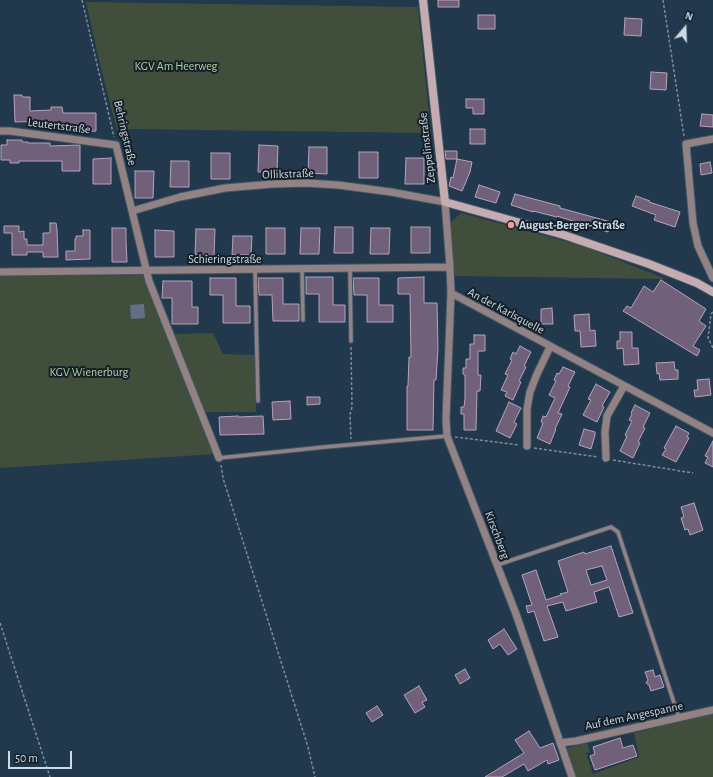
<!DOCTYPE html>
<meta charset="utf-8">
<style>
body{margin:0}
#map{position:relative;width:713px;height:777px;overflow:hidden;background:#22394d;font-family:"Alegreya Sans",sans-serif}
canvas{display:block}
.north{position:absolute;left:665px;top:8px;width:40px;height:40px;-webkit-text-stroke:3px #151f28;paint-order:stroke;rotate:19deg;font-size:11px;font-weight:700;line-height:16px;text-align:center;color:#ccdae6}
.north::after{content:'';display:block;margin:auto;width:14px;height:18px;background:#ccdae6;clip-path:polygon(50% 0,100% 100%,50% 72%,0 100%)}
.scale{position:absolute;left:8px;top:751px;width:64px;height:18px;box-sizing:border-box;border:2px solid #ccdae6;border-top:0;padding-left:5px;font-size:12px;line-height:14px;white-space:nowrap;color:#ccdae6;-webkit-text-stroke:3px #151f28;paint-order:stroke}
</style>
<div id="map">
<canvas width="713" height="777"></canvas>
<div class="north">N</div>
<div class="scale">50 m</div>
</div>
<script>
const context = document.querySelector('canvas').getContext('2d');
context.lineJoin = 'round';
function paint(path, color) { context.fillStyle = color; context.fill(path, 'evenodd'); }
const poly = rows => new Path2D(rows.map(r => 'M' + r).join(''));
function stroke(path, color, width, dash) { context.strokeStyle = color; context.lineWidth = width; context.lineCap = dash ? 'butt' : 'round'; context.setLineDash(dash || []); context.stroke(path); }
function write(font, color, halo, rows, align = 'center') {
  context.font = font + ' "Alegreya Sans",sans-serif'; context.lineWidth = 4; context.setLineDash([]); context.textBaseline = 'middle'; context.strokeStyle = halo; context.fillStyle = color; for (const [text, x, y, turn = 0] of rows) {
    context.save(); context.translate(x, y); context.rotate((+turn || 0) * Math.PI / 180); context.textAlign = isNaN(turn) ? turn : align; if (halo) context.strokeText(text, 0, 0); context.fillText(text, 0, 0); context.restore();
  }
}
const green = poly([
 [86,2,418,7,431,133,127,129,117,130,100,64],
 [461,213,583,246,666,279,455,276,450,223],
 [143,275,169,334,213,333,223,354,254,355,256,412,199,412,215,454,0,468,0,276],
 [713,713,713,777,575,777,564,749,587,743,590,752,586,753,593,774,639,757,634,733]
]);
const water = poly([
 [144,304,145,318,131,319,130,305]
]);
const building = poly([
 [438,0,459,0,459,7,438,7,438,0],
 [478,15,495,15,495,29,478,29,478,15],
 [625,18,642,19,641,36,624,35,625,18],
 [651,72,667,73,666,90,650,89,651,72],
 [14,95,22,95,22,97,30,97,30,111,51,110,51,107,62,107,63,113,96,113,96,131,73,132,73,125,49,126,48,121,15,122,14,95],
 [466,99,484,99,484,114,473,114,473,108,466,108,466,99],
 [702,114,713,115,713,127,700,126,702,114],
 [470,129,485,129,485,144,470,144,470,129],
 [7,140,22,140,22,142,28,142,28,143,50,143,50,146,80,145,80,171,62,171,62,161,19,161,19,163,10,163,10,160,1,160,1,145,7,145,7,140],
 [259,145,278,146,277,172,258,172,259,145],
 [309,147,327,147,327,174,308,173,309,147],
 [445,151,457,151,457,159,446,159,445,151],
 [359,152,378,152,378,178,359,178,359,152],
 [211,153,230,153,230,179,211,179,211,153],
 [111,158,111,184,93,184,93,159,111,158],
 [406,158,424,158,424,184,405,184,406,158],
 [457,159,472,162,470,172,462,191,449,186,451,177,453,178,457,159],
 [171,161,189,161,189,187,170,187,171,161],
 [710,162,712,173,701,175,700,164,710,162],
 [135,171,154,171,153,198,135,198,135,171],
 [479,185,500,192,496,203,475,197,479,185],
 [515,194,560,206,560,208,611,222,608,232,557,216,557,217,533,211,533,212,511,205,515,194],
 [636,196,650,201,649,202,680,212,675,227,654,220,656,215,632,206,636,196],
 [50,223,56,223,57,229,58,257,43,257,43,252,27,252,27,255,12,255,12,233,4,233,4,226,19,226,19,232,24,231,24,239,27,239,27,245,43,245,43,233,50,233,50,223],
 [335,227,353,227,353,253,334,253,335,227],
 [411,227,430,227,430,253,411,253,411,227],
 [112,228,126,228,126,240,127,262,112,262,112,228],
 [266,228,285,228,285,254,266,254,266,228],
 [301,228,320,228,319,254,300,254,301,228],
 [371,228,390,228,389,254,370,254,371,228],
 [196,229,215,229,214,256,195,255,196,229],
 [83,230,90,230,90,259,66,260,66,251,75,251,75,239,76,239,76,236,83,236,83,230],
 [155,230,174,231,174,257,155,257,155,230],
 [233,236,252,236,251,255,232,255,233,236],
 [306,277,333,277,333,305,345,305,345,322,319,322,319,294,306,294,306,277],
 [424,277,424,303,437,303,438,348,436,380,434,380,433,430,407,430,407,386,408,386,409,357,411,357,410,294,398,294,398,278,424,277],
 [210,278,236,278,236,306,250,306,250,323,223,323,223,295,210,295,210,278],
 [258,278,283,278,283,304,299,304,299,321,273,321,272,295,259,295,258,278],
 [353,278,379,278,379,305,393,305,393,322,367,322,367,295,354,295,353,278],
 [661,280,706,309,699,321,706,326,693,346,700,350,697,356,623,311,627,306,631,308,644,286,653,292,661,280],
 [163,281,192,281,192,307,198,307,198,324,172,324,172,298,162,298,163,281],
 [552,308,553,324,541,324,541,309,552,308],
 [589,314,590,331,595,330,596,346,581,347,580,331,575,331,574,315,589,314],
 [620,332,632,332,632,348,638,348,639,364,624,365,623,348,617,349,617,341,620,341,620,332],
 [474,335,485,335,485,351,478,351,478,375,481,375,480,391,477,391,476,430,464,430,464,414,461,414,461,407,464,407,465,398,465,375,463,374,463,368,466,368,466,359,470,359,470,344,474,344,474,335],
 [520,346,531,352,524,366,526,367,519,381,521,382,513,400,505,396,507,392,501,390,508,375,505,374,512,360,510,359,513,352,516,354,520,346],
 [674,362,675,370,678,370,678,379,660,380,659,373,657,374,656,363,674,362],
 [563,367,575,372,568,386,570,387,558,413,562,414,555,429,556,429,550,444,537,438,543,423,541,422,543,416,546,417,555,398,549,395,556,381,554,380,557,373,559,374,563,367],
 [709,379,711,395,695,397,694,390,698,390,697,380,709,379],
 [596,384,610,392,602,406,604,407,597,422,583,415,591,400,588,399,596,384],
 [307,397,320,397,320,404,307,405,307,397],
 [290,401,291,419,273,420,272,402,290,401],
 [509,402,521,408,514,422,517,424,510,438,496,431,509,402],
 [635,405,650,413,643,427,645,428,638,442,640,443,633,458,620,451,627,436,625,435,632,421,629,420,632,414,631,413,635,405],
 [238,416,238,417,263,416,264,434,220,435,219,417,238,416],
 [676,426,689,433,687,437,689,438,676,462,662,455,666,449,664,448,676,426],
 [584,429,595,432,595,435,591,449,579,445,584,429],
 [713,441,713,467,705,463,708,457,705,456,713,441],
 [694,503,703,530,690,535,688,529,685,530,681,518,684,517,681,507,694,503],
 [611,546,633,613,619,617,609,587,594,592,597,602,566,611,563,602,547,606,558,637,544,641,534,611,528,613,526,606,532,605,522,575,536,570,546,600,561,595,560,594,568,592,558,561,584,552,585,554,611,546],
 [602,566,607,580,591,585,586,570,602,566],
 [504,629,517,649,508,655,500,644,493,649,488,640,504,629],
 [465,669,470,678,460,684,455,675,465,669],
 [653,670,655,677,660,675,664,687,651,691,649,685,646,683,648,680,645,672,653,670],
 [419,686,427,700,422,702,425,707,415,713,404,695,419,686],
 [377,706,383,715,372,722,366,713,377,706],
 [529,731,540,748,553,743,559,760,548,764,547,760,528,771,524,764,502,777,485,777,524,753,515,740,529,731],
 [620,738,623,748,633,745,637,756,595,770,590,756,595,754,593,747,620,738]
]);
const path = poly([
 [82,0,114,137],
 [663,0,684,136],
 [713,312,711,314,708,338,713,348],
 [351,347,352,407,350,415,351,439],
 [455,437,519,445],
 [534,448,598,457],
 [613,460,693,473],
 [221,465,223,478,308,747,315,777],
 [0,623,50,777]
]);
const lane = poly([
 [255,269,258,401],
 [302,269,303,320],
 [350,269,351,341],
 [219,458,325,447,447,436],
 [497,565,611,527,618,532,679,718]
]);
const street = poly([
 [0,131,10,131,116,145,149,281,219,458],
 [713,139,686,144,693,223,698,246,713,278],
 [132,211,180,197,225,188,273,184,306,183,338,185,391,192,445,202,450,267,451,293,446,419,447,436,516,614,572,777],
 [0,272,450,267],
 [451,293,713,433],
 [527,446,527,409,530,392,537,374,550,347],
 [606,458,605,432,607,416,624,386],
 [560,743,576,741,713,710]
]);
const secondary = poly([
 [423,0,445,202,564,235,649,264,697,283,713,292]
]);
const markers = [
 [511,225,4,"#f59b98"]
];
const parkNames = [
 ["KGV Am Heerweg",176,66],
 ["KGV Wienerburg",89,372]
];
const streetNames = [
 ["Leutertstraße",59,126,7],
 ["Behringstraße",125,133,77],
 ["Zeppelinstraße",427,148,-97],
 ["Ollikstraße",288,174,-2],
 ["Schieringstraße",225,259],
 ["An der Karlsquelle",506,311,28],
 ["Kirschberg",497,535,69],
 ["Auf dem Angespanne",634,716,-12]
];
const poiNames = [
 ["August-Berger-Straße",519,225]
];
paint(green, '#424e3c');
paint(water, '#616f89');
paint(building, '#716079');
stroke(building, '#b6a3bf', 1);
stroke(lane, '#415669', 5.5);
stroke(street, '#415669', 9);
stroke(secondary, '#415669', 10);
stroke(path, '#7a8d9c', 1.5, [3, 2]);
stroke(lane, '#928284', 3.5);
stroke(street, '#928284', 7);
stroke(secondary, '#c5acb0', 8);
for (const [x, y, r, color] of markers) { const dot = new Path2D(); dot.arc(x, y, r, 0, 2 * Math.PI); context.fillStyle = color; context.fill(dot); stroke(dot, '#151f28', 1.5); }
write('12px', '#b4d3a2', '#151f28', parkNames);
write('12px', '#ccdae6', '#151f28', streetNames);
write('bold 12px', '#ccdae6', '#151f28', poiNames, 'left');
</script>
